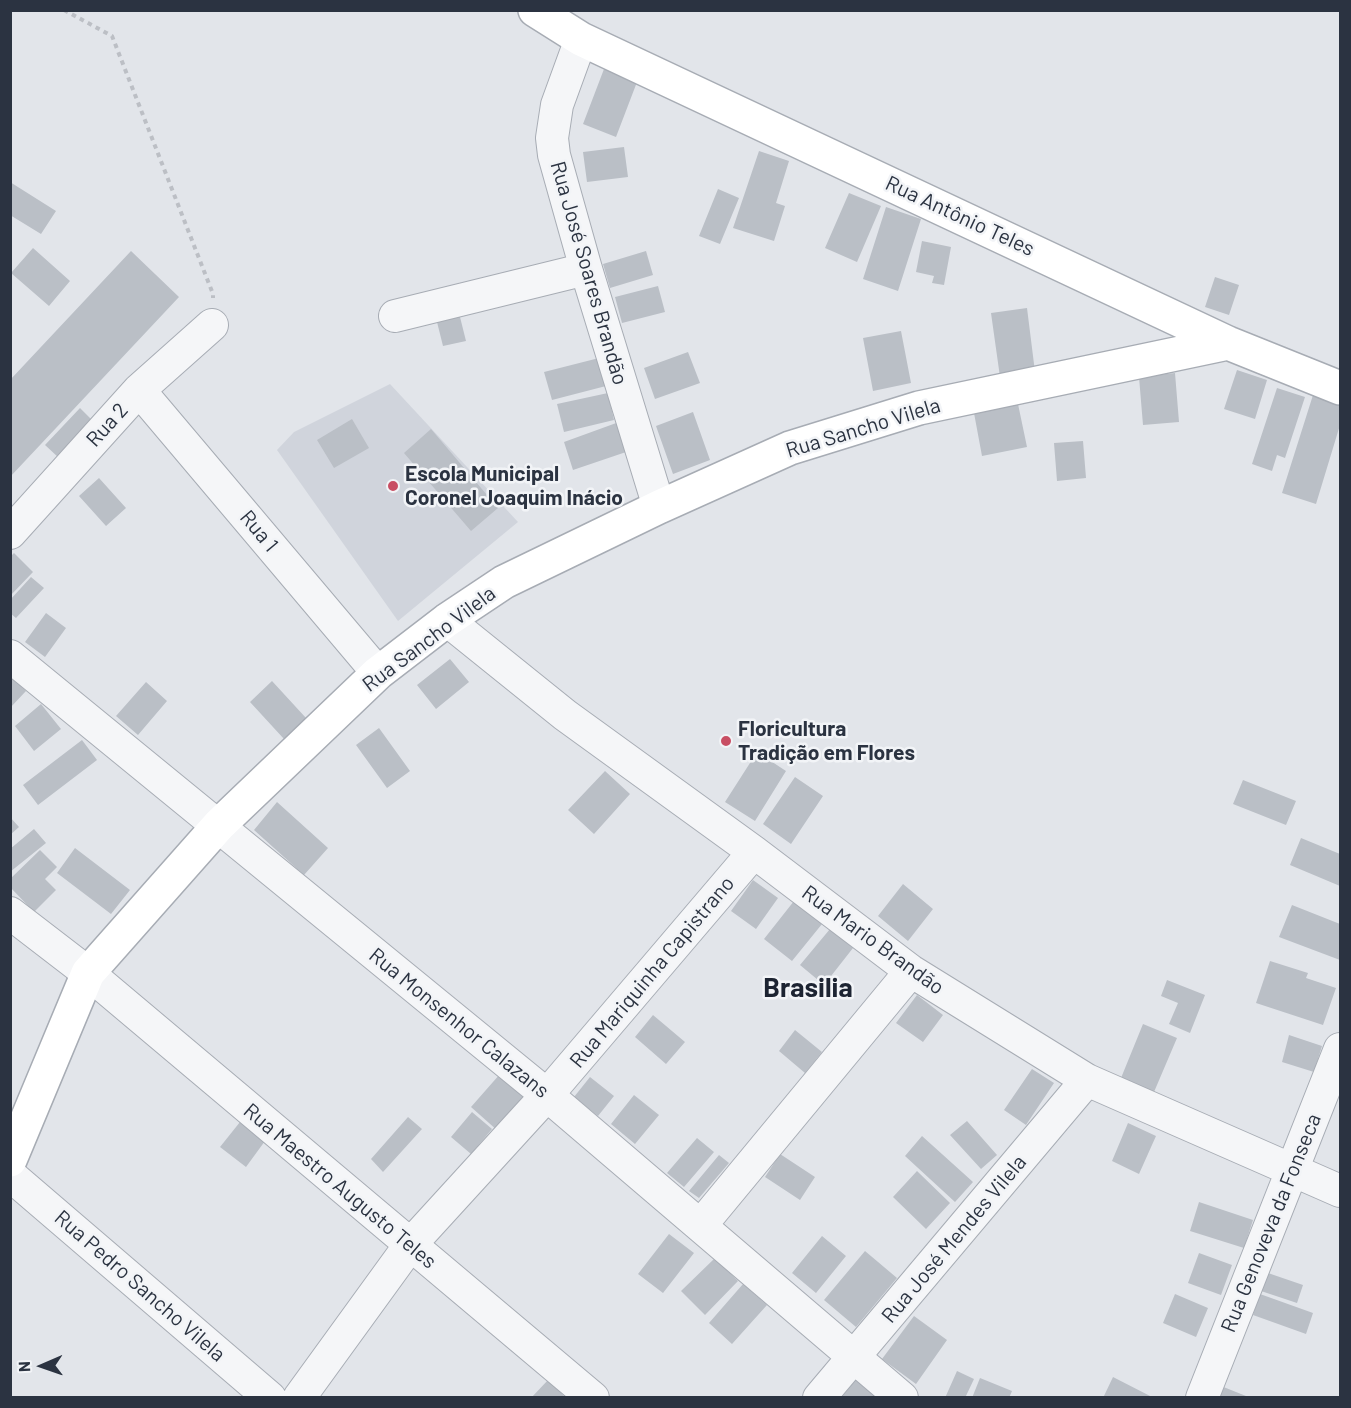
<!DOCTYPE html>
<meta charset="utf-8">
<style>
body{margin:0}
#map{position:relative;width:1351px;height:1408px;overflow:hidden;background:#e2e5ea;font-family:Barlow,sans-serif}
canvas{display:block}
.frame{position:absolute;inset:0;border:12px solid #2b3341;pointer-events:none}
.north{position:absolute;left:12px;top:1336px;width:60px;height:60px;-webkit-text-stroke:4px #f2f4f7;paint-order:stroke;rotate:268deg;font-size:16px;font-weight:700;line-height:24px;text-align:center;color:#2b3341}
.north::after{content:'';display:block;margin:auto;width:21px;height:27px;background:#2b3341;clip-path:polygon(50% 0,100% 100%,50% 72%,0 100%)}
</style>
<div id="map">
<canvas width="1351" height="1408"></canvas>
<div class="frame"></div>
<div class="north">N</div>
</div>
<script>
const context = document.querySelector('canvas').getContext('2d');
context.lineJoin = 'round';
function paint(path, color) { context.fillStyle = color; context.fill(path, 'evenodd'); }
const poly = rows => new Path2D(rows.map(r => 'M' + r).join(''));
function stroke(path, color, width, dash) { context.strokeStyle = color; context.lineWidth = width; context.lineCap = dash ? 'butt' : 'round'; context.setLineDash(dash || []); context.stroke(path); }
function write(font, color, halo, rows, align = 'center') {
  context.font = font + ' Barlow,sans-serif'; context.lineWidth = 5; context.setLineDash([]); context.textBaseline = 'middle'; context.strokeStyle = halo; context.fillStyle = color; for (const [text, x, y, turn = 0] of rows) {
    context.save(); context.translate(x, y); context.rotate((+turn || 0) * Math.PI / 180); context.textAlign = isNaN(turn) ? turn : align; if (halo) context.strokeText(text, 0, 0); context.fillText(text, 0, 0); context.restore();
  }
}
const built = poly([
 [390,384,518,522,398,621,277,450,294,432]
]);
const building = poly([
 [604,69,637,82,616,137,583,124],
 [624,147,628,177,587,182,583,152],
 [759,151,789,161,776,203,785,206,774,241,733,228],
 [10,182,56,211,41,234,10,215],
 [718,189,739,198,720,244,699,236],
 [849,193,881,206,857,262,825,248],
 [886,207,921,219,898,291,863,279],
 [922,241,951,247,944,285,932,283,934,276,916,272],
 [33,248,70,281,49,306,11,273],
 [131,251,179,297,10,477,10,380],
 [646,251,653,275,610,288,603,264],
 [1215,277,1239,285,1229,315,1205,307],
 [658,286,665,312,622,323,615,297],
 [1027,308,1035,372,1000,377,991,313],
 [458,309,466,341,443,346,435,314],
 [901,331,911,383,873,391,863,338],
 [688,352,700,383,655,399,644,368],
 [599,358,606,386,552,400,544,372],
 [1237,370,1267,380,1255,419,1224,409],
 [1175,373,1179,422,1143,425,1139,377],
 [1277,388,1305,397,1285,458,1277,455,1272,471,1252,464],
 [608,393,614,420,564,432,557,404],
 [1313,395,1340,404,1340,425,1316,504,1282,493],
 [1018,404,1027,447,982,456,974,413],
 [80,408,94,422,59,458,45,445],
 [693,412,710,460,673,474,656,426],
 [352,419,369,448,334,468,317,440],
 [619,422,629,451,573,470,564,442],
 [431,429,498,508,471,531,404,453],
 [1083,441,1086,478,1057,481,1054,443],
 [99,478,126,508,106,526,79,496],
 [14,553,33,572,10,596,10,557],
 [31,577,44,588,16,618,10,613,10,600],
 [46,613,66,628,45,657,25,642],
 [450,659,469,682,436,709,417,685],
 [10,676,26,691,10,708],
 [272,681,306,718,284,739,250,702],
 [146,682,167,701,138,735,116,716],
 [41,704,61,729,34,751,15,726],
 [379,728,410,771,387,788,356,745],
 [82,740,97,760,38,805,23,785],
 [757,752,786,771,755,821,725,802],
 [605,771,630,794,594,834,568,810],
 [795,777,823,796,791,844,763,824],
 [1243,780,1296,801,1286,825,1233,804],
 [277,802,328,848,304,875,254,830],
 [10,817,19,827,10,835],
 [34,829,46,843,10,872,10,849],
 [1301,838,1340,854,1340,886,1290,865],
 [75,848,130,890,111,914,57,873],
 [40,850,57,867,45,879,56,890,34,912,10,887,10,879],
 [753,880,778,898,756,929,731,911],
 [903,884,933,909,908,941,878,916],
 [794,901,822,924,792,961,764,939],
 [1292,905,1340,924,1340,960,1279,937],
 [830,929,853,948,824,985,800,965],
 [1270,961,1308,973,1306,978,1336,988,1323,1025,1256,1003],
 [1167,980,1205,995,1190,1033,1169,1024,1178,1003,1161,996],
 [917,995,943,1015,923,1042,896,1023],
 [653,1015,685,1042,666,1064,635,1037],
 [1143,1024,1177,1038,1154,1092,1121,1078],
 [795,1030,822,1052,805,1073,779,1051],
 [1289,1035,1322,1046,1314,1072,1282,1062],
 [1032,1069,1054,1083,1026,1125,1004,1110],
 [500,1074,526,1097,498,1131,471,1107],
 [590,1077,614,1096,598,1116,574,1097],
 [634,1095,659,1115,635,1144,611,1124],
 [472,1112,492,1129,471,1154,451,1137],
 [408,1117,422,1129,383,1172,371,1159],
 [967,1121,997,1155,981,1169,950,1135],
 [240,1122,265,1141,246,1167,220,1147],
 [1128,1123,1156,1136,1139,1174,1112,1161],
 [922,1136,973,1182,955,1202,905,1156],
 [697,1138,714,1152,684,1187,667,1173],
 [780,1154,815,1177,800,1200,765,1177],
 [719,1155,729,1163,699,1198,689,1191],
 [917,1171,950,1203,926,1229,893,1197],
 [1199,1202,1253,1220,1244,1248,1190,1231],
 [669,1234,694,1253,663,1293,638,1274],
 [822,1236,846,1256,816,1293,792,1273],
 [865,1251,897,1278,856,1327,824,1300],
 [1199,1253,1232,1265,1221,1295,1188,1283],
 [715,1258,738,1281,705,1315,681,1291],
 [1268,1273,1303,1285,1297,1303,1261,1291],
 [743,1284,767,1305,732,1344,709,1323],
 [1175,1294,1208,1308,1196,1337,1163,1323],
 [1260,1294,1313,1313,1306,1334,1253,1315],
 [914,1316,947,1340,916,1384,882,1359],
 [957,1371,974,1379,965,1398,945,1398],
 [1113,1377,1154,1398,1103,1398],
 [980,1378,1012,1391,1009,1398,972,1398],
 [856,1379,877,1398,841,1398],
 [548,1380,566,1398,531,1398],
 [1221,1386,1251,1398,1217,1398]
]);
const path = poly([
 [64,10,112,36,213,294,213,298]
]);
const street = poly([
 [581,39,557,105,552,138,554,155,586,269,659,507],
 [395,316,586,269],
 [139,390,378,673],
 [10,533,139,390,212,325],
 [447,620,565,715,754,852,911,971,1087,1080,1340,1191],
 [10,656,547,1095,902,1398],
 [10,913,88,973,593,1398],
 [10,1175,270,1398],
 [701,1225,911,971],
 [299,1398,410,1245,547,1095,754,852],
 [819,1398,1087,1080],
 [1202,1398,1340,1049]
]);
const secondary = poly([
 [535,10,581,39,1228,343,1340,388],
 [10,1160,88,973,219,825,378,673,447,620,504,582,659,507,790,448,919,408,1228,343]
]);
const markers = [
 [393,486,6,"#c84e63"],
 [726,741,6,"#c84e63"]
];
const streetNames = [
 ["Rua Antônio Teles",960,216,25],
 ["Rua José Soares Brandão",589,273,74],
 ["Rua 2",107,425,-48],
 ["Rua Sancho Vilela",863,428,-17],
 ["Rua 1",259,531,50],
 ["Rua Sancho Vilela",429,639,-37],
 ["Rua Mario Brandão",873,940,36],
 ["Rua Mariquinha Capistrano",652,972,-50],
 ["Rua Monsenhor Calazans",459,1023,39],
 ["Rua Maestro Augusto Teles",340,1186,40],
 ["Rua Genoveva da Fonseca",1271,1223,-68],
 ["Rua José Mendes Vilela",954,1239,-50],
 ["Rua Pedro Sancho Vilela",140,1286,41]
];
const poiNames = [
 ["Escola Municipal",405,474],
 ["Coronel Joaquim Inácio",405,498],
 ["Floricultura",738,729],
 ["Tradição em Flores",738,753]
];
const districtNames = [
 ["Brasilia",808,988]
];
paint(built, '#d0d4dc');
paint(building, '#babfc6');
stroke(street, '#a7acb4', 34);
stroke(secondary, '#a7acb4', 36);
stroke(path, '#bcbfc5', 4, [4.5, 4.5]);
stroke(street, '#f5f6f8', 32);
stroke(secondary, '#fff', 33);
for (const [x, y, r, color] of markers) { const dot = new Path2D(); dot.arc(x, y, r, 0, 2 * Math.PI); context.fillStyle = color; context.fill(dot); stroke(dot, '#f2f4f7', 2); }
write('21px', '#2b3341', '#f2f4f7', streetNames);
write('bold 21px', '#2b3341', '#f2f4f7', poiNames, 'left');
write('bold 27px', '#1d2432', '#f2f4f7', districtNames);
</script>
